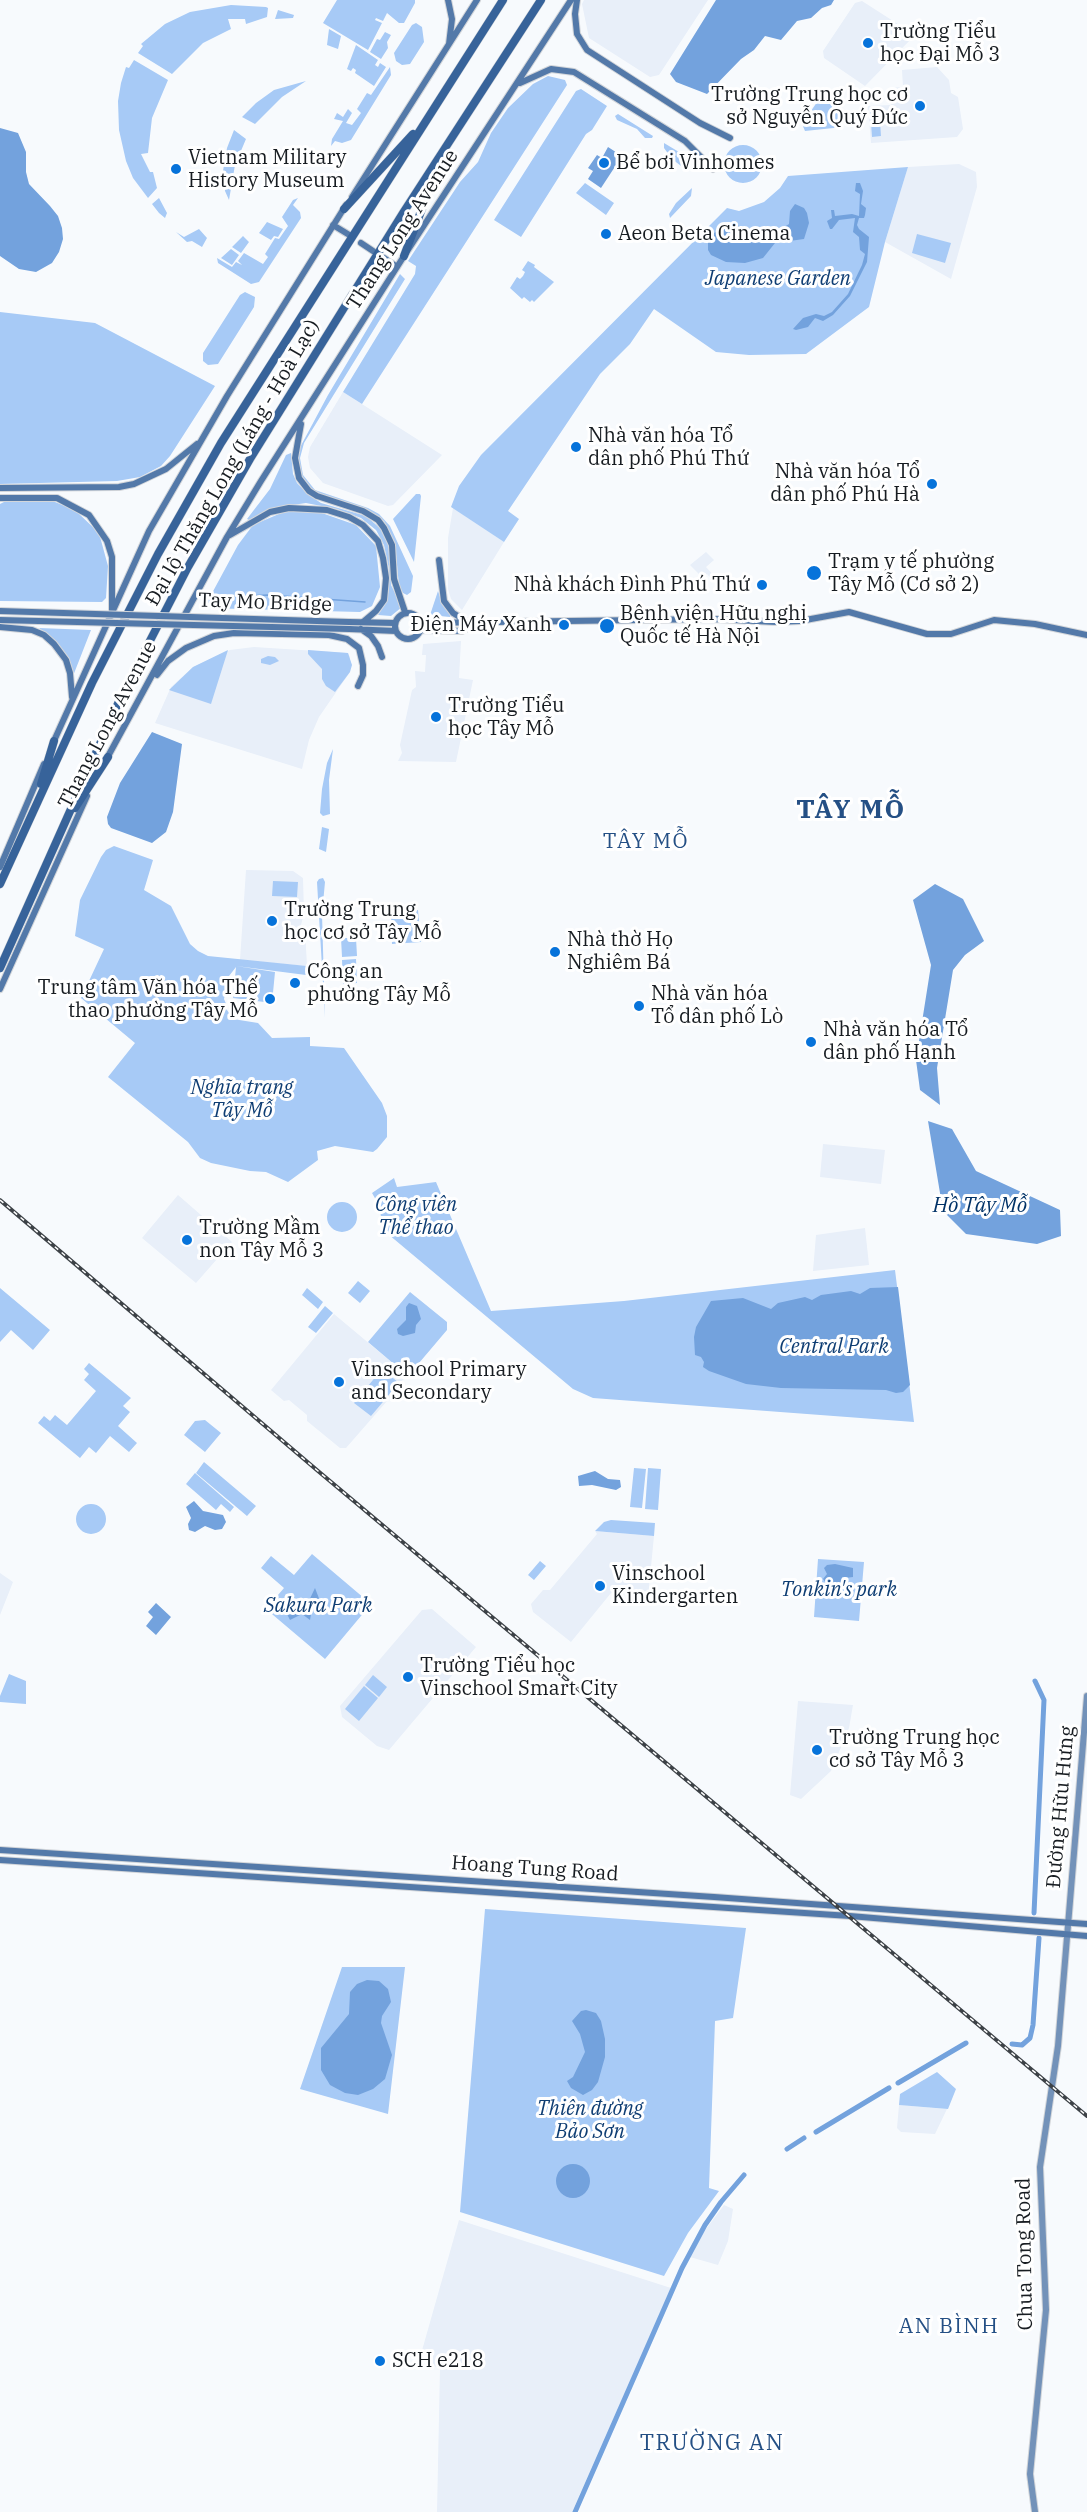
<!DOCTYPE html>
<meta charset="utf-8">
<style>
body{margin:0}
canvas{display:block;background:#f7fafd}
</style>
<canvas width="1087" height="2512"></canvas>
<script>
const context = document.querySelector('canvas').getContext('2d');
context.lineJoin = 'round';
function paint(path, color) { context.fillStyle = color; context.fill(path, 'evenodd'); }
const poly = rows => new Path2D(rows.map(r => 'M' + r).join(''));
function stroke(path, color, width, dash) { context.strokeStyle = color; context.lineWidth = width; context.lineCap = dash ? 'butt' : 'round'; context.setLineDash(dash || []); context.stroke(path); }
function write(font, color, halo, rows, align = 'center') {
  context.font = font + ' "IBM Plex Serif",serif'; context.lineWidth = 6; context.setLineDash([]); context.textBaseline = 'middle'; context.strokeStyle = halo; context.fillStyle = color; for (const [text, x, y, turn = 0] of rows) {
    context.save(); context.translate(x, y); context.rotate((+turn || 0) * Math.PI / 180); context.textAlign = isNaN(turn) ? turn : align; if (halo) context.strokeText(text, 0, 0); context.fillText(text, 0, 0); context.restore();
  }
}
const built = poly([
 [584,0,708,0,659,75,650,77,589,38,582,4],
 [862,1,915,35,865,86,824,58,823,51,855,3],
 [937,67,949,80,951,93,958,97,963,129,957,137,871,143,868,106,891,105,890,88,903,87,902,70],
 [959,164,976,172,977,187,951,279,885,242,908,167],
 [343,392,442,455,393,505,388,506,323,483,310,468,308,457,310,447],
 [453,508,504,542,462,610,451,599,448,589,448,538],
 [706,552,714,560,706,567,716,578,713,581,707,574,703,578,690,565],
 [461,641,459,678,473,680,456,762,398,761,402,753,400,745,412,690,416,687,415,671,425,672,426,655,422,655,423,644],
 [254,647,348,653,350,657,350,672,319,717,309,740,302,769,155,723,171,687,193,667,230,650],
 [246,870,293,871,303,878,304,913,301,925,302,929,305,929,307,966,240,960],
 [823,1144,885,1150,881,1184,820,1177],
 [178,1195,232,1242,196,1283,142,1238],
 [865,1228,869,1265,813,1271,816,1235],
 [334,1314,408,1376,399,1383,393,1389,394,1393,346,1448,340,1448,307,1421,307,1415,289,1400,284,1401,271,1390],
 [595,1531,654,1536,648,1597,611,1593,571,1642,533,1612,531,1604,543,1590,550,1590,597,1534],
 [0,1573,13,1582,0,1615],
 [432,1609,476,1647,389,1750,377,1746,342,1717,340,1706,422,1610],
 [798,1701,853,1705,849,1728,831,1771,801,1799,790,1795],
 [899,2105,947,2109,935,2134,901,2132,897,2128],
 [724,2205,733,2209,728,2241,718,2265,690,2257,703,2233],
 [459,2220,671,2288,572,2512,437,2512,440,2368,419,2361]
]);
const green = poly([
 [337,0,415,0,415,3,404,23,399,23,387,13,383,21,376,18,375,20,382,23,368,50,323,23],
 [231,5,266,7,268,8,267,17,246,24,245,19,228,19,231,29,203,43,172,74,138,53,143,46,141,44,165,24,190,12],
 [278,10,294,15,293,18,275,19],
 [416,23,422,27,424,42,410,64,402,65,396,61,394,53,412,25],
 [329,29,341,36,338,49,327,45],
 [385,32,391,35,387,42,388,48,381,59,370,52,377,39,380,40],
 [356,45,378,60,375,65,378,67,380,63,386,67,374,86,355,73,356,70,353,68,351,71,347,69],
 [134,60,168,80,152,118,148,153,141,154,150,172,153,172,157,188,148,198,133,178,126,161,119,130,118,101,121,83,126,67,129,68],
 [390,67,391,75,351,140,342,143,335,141,331,146,332,139,343,121,334,119,337,113,343,117,348,109,352,113,346,123,352,125,361,113,357,109,367,93,371,95],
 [548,76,565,80,567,85,362,404,343,392,415,274,416,266,408,261,460,182,478,162,491,133,508,108,533,84],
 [306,81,282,97,255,124,242,117,256,103,274,90],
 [581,89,607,106,592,130,586,134,521,237,494,220,576,91],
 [824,92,839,106,843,127,805,131,802,124],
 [879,107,881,136,872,137,870,108],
 [618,114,653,136,652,138,645,138,637,129,617,120,615,116],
 [234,130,246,139,235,165,229,200,225,191,223,171,227,148],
 [664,143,684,155,688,169,685,169,672,159,664,148],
 '724 164a19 19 0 1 1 38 0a19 19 0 1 1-38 0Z',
 [908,167,885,242,869,307,806,354,749,355,716,352,654,309,630,344,600,374,508,511,519,519,504,542,451,507,459,486,481,455,727,208,739,211,764,202,780,188,788,176],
 [585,183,614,203,606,215,576,193],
 [692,188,691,196,670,218,669,214,676,203],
 [159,198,167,213,165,218,159,213,152,204],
 [298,198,293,205,300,212,301,218,259,282,251,284,218,263,217,258,232,267,236,262,242,265,238,261,244,253,263,264,268,257,265,254,275,238,279,239,288,226,282,217,293,200],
 [267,222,283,229,278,237,274,236,271,240,259,233],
 [199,229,207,238,202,247,192,241,187,242,176,232,184,237],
 [917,234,951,243,945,263,912,253],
 [243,236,249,242,241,253,232,247],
 [231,249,239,255,232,265,221,258],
 [528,261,535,265,534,267,554,282,534,302,532,300,530,302,524,297,522,299,510,288,517,277,520,279,523,276,525,272,522,270],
 [400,274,405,279,304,443,300,458,303,475,315,490,368,508,379,514,390,526,413,576,411,592,407,595,403,593,399,586,395,543,384,521,365,509,326,498,310,490,299,473,297,453,328,395],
 [245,292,255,297,254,307,218,364,208,365,203,361,203,353,240,295],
 [0,312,95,323,215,386,170,456,161,466,140,477,117,481,0,484],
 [291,453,293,474,297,483,309,495,321,503,366,516,382,530,389,545,391,585,402,607,391,616,378,615,386,603,389,589,389,569,384,545,376,530,361,518,337,509,306,503,279,507,249,520,247,519,270,489,286,455],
 [416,494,420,494,421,496,414,562,393,519],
 [4,502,55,502,75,510,99,533,108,566,106,598,102,602,0,601,0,504],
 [286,511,319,512,356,525,376,546,380,587,372,606,360,612,204,608,238,545,253,525],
 [438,591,442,603,451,614,450,617,430,615],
 [39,628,91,630,73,676,68,658,56,641],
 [228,650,211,704,169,690,193,667],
 [308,650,348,653,352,665,350,672,335,692,326,686,322,679,322,669,308,654],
 [268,656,275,657,279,661,270,665,261,663,261,659],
 [333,749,329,780,330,814,323,816,320,813,322,789,327,763],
 [322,827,329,829,326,852,319,849],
 [114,846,153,860,144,890,171,906,190,944,198,951,208,956,307,966,306,975,236,966,275,972,272,1003,233,998,236,967,229,976,224,999,227,1006,225,1007,233,1019,258,1023,272,1038,310,1037,310,1046,344,1048,382,1103,387,1116,387,1137,377,1149,373,1152,335,1146,317,1151,318,1160,288,1182,266,1172,250,1171,211,1163,200,1158,188,1142,108,1077,135,1043,81,998,104,949,75,936,80,900,101,857,106,850],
 [323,878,325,882,322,914,325,1018,317,882,319,879],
 [273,881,298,882,297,897,272,896],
 [418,910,421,942,392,944,391,912],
 [341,938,356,938,357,956,342,957],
 [356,959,357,983,343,984,342,960],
 [394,1178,397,1187,436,1182,491,1311,624,1301,895,1270,914,1422,593,1398,573,1389,382,1229,380,1207,372,1193],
 '327 1217a15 15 0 1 1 30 0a15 15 0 1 1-30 0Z',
 [358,1281,370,1291,360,1303,348,1293],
 [0,1288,50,1330,33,1350,11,1330,0,1342],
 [307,1288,323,1302,318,1309,302,1295],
 [410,1292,447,1322,447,1330,408,1376,368,1342],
 [325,1306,333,1313,316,1333,308,1327],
 [89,1363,131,1398,123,1406,130,1412,118,1426,137,1443,129,1452,110,1436,96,1453,89,1447,80,1458,38,1423,44,1416,50,1421,55,1415,67,1425,96,1391,84,1380,89,1374,84,1369],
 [382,1369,399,1383,371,1416,354,1403],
 [205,1420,221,1433,205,1452,184,1435,195,1421],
 [204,1462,256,1506,247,1516,196,1473],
 [634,1468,646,1469,642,1508,630,1507],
 [648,1468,661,1469,658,1510,645,1509],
 [195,1473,234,1507,230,1512,221,1504,216,1510,186,1484],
 '76 1519a15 15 0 1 1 30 0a15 15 0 1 1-30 0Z',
 [611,1520,655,1523,654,1536,595,1531,604,1522],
 [312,1554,371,1604,325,1659,266,1609,284,1588,261,1568,271,1556,294,1575],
 [818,1559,864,1562,859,1621,814,1617],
 [540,1561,546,1566,534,1580,528,1575],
 [9,1674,26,1681,26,1704,0,1702,0,1696],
 [373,1675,387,1687,379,1697,365,1685],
 [364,1686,378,1698,359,1721,345,1709],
 [485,1909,746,1928,733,2018,715,2021,709,2188,719,2191,688,2233,664,2276,460,2212],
 [342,1967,405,1967,388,2114,300,2089],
 [937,2072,956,2089,948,2109,899,2105,900,2094]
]);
const water = poly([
 [716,0,834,0,831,5,822,8,811,18,797,21,781,40,765,36,754,50,741,59,707,94,676,82,670,74],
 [0,128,18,133,26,152,26,172,29,184,50,206,58,216,62,228,63,239,59,252,52,263,36,272,19,269,0,256],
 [608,147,622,156,601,188,588,179,593,171,588,168,597,155,602,158],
 [856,183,860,183,863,191,861,204,866,208,865,215,864,218,859,218,857,225,859,229,869,237,867,262,850,296,833,315,823,321,815,318,808,327,796,330,793,329,803,318,816,314,824,316,832,312,848,294,862,265,865,254,860,250,859,237,853,232,855,218,839,220,832,229,830,229,827,221,832,218,831,210,834,210,835,216,852,214,859,216,860,194,855,191],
 [795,204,804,208,807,213,809,223,804,239,775,243,763,258,745,263,726,262,711,255,708,250,708,243,714,233,730,224,737,225,761,235,768,235,781,229,789,224,790,211],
 [152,732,182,744,173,812,166,832,152,843,111,828,108,824,107,817,120,783],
 [935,884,963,899,984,941,965,955,953,970,937,1068,940,1105,920,1090,916,1060,931,965,913,900],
 [928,1121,952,1129,976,1171,1060,1210,1061,1236,1037,1244,966,1234,943,1211],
 [898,1287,910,1385,903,1392,896,1393,886,1390,781,1388,746,1384,709,1371,703,1367,704,1362,701,1357,695,1355,694,1337,696,1327,711,1301,743,1298,771,1309,778,1303,805,1297,812,1300,821,1295,851,1291,860,1294,870,1288],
 [409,1303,417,1306,421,1319,416,1325,415,1333,403,1336,398,1334,397,1329,406,1320,406,1307],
 [595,1471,608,1479,620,1480,621,1487,616,1490,592,1485,579,1486,578,1476],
 [194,1501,203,1511,223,1515,226,1522,222,1529,215,1530,205,1526,195,1532,189,1530,188,1524,191,1518,186,1507],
 [835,1564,853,1568,853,1577,845,1578,842,1584,827,1584,823,1579,827,1574,824,1568,827,1565],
 [315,1588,320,1601,312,1609,310,1620,302,1614,290,1620,287,1614,289,1607,292,1605,300,1609,306,1607],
 [156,1603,171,1617,156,1635,146,1626,153,1617,148,1612],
 [367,1980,379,1981,388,1989,391,2002,382,2016,381,2023,392,2055,385,2079,373,2089,358,2095,345,2093,330,2085,321,2070,321,2048,349,2014,350,1992,357,1984],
 [586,2010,596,2013,601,2021,605,2039,605,2057,598,2082,592,2090,583,2095,571,2088,567,2081,573,2077,585,2052,580,2034,572,2021,581,2011],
 '556 2181a17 17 0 1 1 34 0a17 17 0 1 1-34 0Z'
]);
const stream = poly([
 [204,598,268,595,365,602]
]);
const canal = poly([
 [1034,1913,1044,1700,1035,1681],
 [1012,2044,1022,2045,1030,2038,1033,2025,1039,1938],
 [898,2083,966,2043],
 [816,2132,889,2088],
 [787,2149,804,2138],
 [575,2512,682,2268,705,2225,721,2202,744,2175]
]);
const secondary = poly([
 [1035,2512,1030,2474,1046,2310,1040,2167,1058,2046,1087,1696]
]);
const primary = poly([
 [448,0,452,19,449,44],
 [577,0,575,14,577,34,587,50,700,123,730,138],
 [520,83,551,69,574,72,685,141,713,169],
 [352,197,477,0],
 [333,225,351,236],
 [361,243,373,251],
 [384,258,397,267],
 [301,424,295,458,299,478,309,491,317,496,363,511,378,520,384,528,392,545,394,579,405,612],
 [0,488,119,487,134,484,166,469,197,444],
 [0,498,57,498,89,515,107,541,112,557,112,610],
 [230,535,270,512,289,508,327,510,349,517,363,525,378,541,383,558,386,578,384,600,376,611,363,622],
 [439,560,444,601,453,613,466,621],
 '395 626a13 13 0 1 1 26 0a13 13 0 1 1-26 0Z',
 [349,622,394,623],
 [421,623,714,619,776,622,800,621,849,612,927,634,951,634,994,620,1035,624,1087,635],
 [0,627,32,630,44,635,54,644,66,660,70,673,72,697],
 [349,629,396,631],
 [361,629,371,636,378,646,382,657],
 [421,630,462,631,478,622],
 [157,675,168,661,186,648,214,636,234,633,329,635,347,639,359,648,363,665,363,675,358,686],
 [53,743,149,531,227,396,346,205],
 [106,760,227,537,261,481,404,256,571,0],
 [0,867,44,764],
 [0,989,87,796],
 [0,1850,714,1897,1087,1924],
 [0,1860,850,1916,1087,1936]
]);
const motorway = poly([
 [344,209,413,134],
 [404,256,428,193,449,153],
 [41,784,54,741],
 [75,808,108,757],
 [0,884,92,683,158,554,221,443,503,0],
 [0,968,121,697,188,567,250,459,403,213,541,0]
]);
const rail = poly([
 [0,1200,318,1471,1087,2116]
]);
const primaryBridge = poly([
 [0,611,349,622],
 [0,620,349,629]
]);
const markers = [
 [868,43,6,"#0773da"],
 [920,106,6,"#0773da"],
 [604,163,6,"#0773da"],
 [176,169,6,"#0773da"],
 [606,234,6,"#0773da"],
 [576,447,6,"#0773da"],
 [932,484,6,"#0773da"],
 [814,573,8,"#0773da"],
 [762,585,6,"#0773da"],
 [564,625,6,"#0773da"],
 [607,626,8,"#0773da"],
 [436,717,6,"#0773da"],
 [272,921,6,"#0773da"],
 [555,952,6,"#0773da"],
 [295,983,6,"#0773da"],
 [270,999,6,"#0773da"],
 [639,1006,6,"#0773da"],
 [811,1042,6,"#0773da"],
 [187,1240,6,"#0773da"],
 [339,1382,6,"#0773da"],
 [600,1586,6,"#0773da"],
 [408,1677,6,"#0773da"],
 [817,1750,6,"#0773da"],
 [380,2361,6,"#0773da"]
];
const poiNames = [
 ["Trường Tiểu",880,32],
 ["học Đại Mỗ 3",880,55],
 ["Trường Trung học cơ",908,95,"right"],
 ["sở Nguyễn Quý Đức",908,118,"right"],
 ["Vietnam Military",188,158],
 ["History Museum",188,181],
 ["Bể bơi Vinhomes",616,163],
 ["Aeon Beta Cinema",618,234],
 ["Nhà văn hóa Tổ",588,436],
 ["dân phố Phú Thứ",588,459],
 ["Nhà văn hóa Tổ",920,472,"right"],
 ["dân phố Phú Hà",920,495,"right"],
 ["Trạm y tế phường",828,562],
 ["Tây Mỗ (Cơ sở 2)",828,585],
 ["Nhà khách Đình Phú Thứ",750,585,"right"],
 ["Bệnh viện Hữu nghị",620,614],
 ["Quốc tế Hà Nội",620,637],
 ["Điện Máy Xanh",552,625,"right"],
 ["Trường Tiểu",448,706],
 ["học Tây Mỗ",448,729],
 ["Trường Trung",284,910],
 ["học cơ sở Tây Mỗ",284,933],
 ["Nhà thờ Họ",567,940],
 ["Nghiêm Bá",567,963],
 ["Công an",307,972],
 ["phường Tây Mỗ",307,995],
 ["Trung tâm Văn hóa Thế",258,988,"right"],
 ["thao phường Tây Mỗ",258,1011,"right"],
 ["Nhà văn hóa",651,994],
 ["Tổ dân phố Lò",651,1017],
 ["Nhà văn hóa Tổ",823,1030],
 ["dân phố Hạnh",823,1053],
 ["Trường Mầm",199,1228],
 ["non Tây Mỗ 3",199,1251],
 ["Vinschool Primary",351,1370],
 ["and Secondary",351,1393],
 ["Vinschool",612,1574],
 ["Kindergarten",612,1597],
 ["Trường Tiểu học",420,1666],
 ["Vinschool Smart City",420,1689],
 ["Trường Trung học",829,1738],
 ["cơ sở Tây Mỗ 3",829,1761],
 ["SCH e218",392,2361]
];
const streetNames = [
 ["Thang Long Avenue",403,230,-57],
 ["Đại lộ Thăng Long (Láng - Hoà Lạc)",233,463,-60],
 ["Tay Mo Bridge",265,603,2],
 ["Thang Long Avenue",108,725,-62],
 ["Đường Hữu Hưng",1061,1807,-85],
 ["Hoang Tung Road",535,1869,4],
 ["Chua Tong Road",1025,2254,-91]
];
const parkNames = [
 ["Japanese Garden",778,279],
 ["Nghĩa trang",242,1088],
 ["Tây Mỗ",242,1111],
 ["Công viên",416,1205],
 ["Thể thao",416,1228],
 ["Central Park",834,1347],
 ["Tonkin's park",839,1590],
 ["Sakura Park",318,1606],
 ["Thiên đường",590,2109],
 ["Bảo Sơn",590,2132]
];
const neighbourhoodNames = [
 ["TÂY MỖ",646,842],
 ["AN BÌNH",949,2327]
];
const waterNames = [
 ["Hồ Tây Mỗ",980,1206]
];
const quarterNames = [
 ["TRƯỜNG AN",712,2444]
];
const districtNames = [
 ["TÂY MỖ",851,810]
];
paint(built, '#e8eff9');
paint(green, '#a7caf6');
paint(water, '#73a2dd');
stroke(stream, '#73a2dd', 1.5);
stroke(canal, '#73a2dd', 5);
stroke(secondary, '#d3d6da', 8);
stroke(primary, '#d3d6da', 8);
stroke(motorway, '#d3d6da', 9);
stroke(secondary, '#7392b9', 6);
stroke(primary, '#5379a9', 6);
stroke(motorway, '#37639a', 8);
stroke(rail, '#3d4247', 4);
stroke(rail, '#fff', 1.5, [4.5]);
stroke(primaryBridge, '#d3d6da', 8, []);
stroke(primaryBridge, '#5379a9', 6);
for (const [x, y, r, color] of markers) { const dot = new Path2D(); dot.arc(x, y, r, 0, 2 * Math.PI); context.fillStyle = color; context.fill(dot); stroke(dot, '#fff', 2); }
write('20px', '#171c21', '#fff', poiNames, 'left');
write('20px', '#171c21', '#fff', streetNames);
write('italic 20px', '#0e3d73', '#fff', parkNames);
context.letterSpacing = '1.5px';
write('21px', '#255085', '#fff', neighbourhoodNames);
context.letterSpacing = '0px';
write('italic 21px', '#023368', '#fff', waterNames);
context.letterSpacing = '1.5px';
write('22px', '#255085', '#fff', quarterNames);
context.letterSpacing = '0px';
context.letterSpacing = '1.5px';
write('bold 26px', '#255085', '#fff', districtNames);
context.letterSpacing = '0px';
</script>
